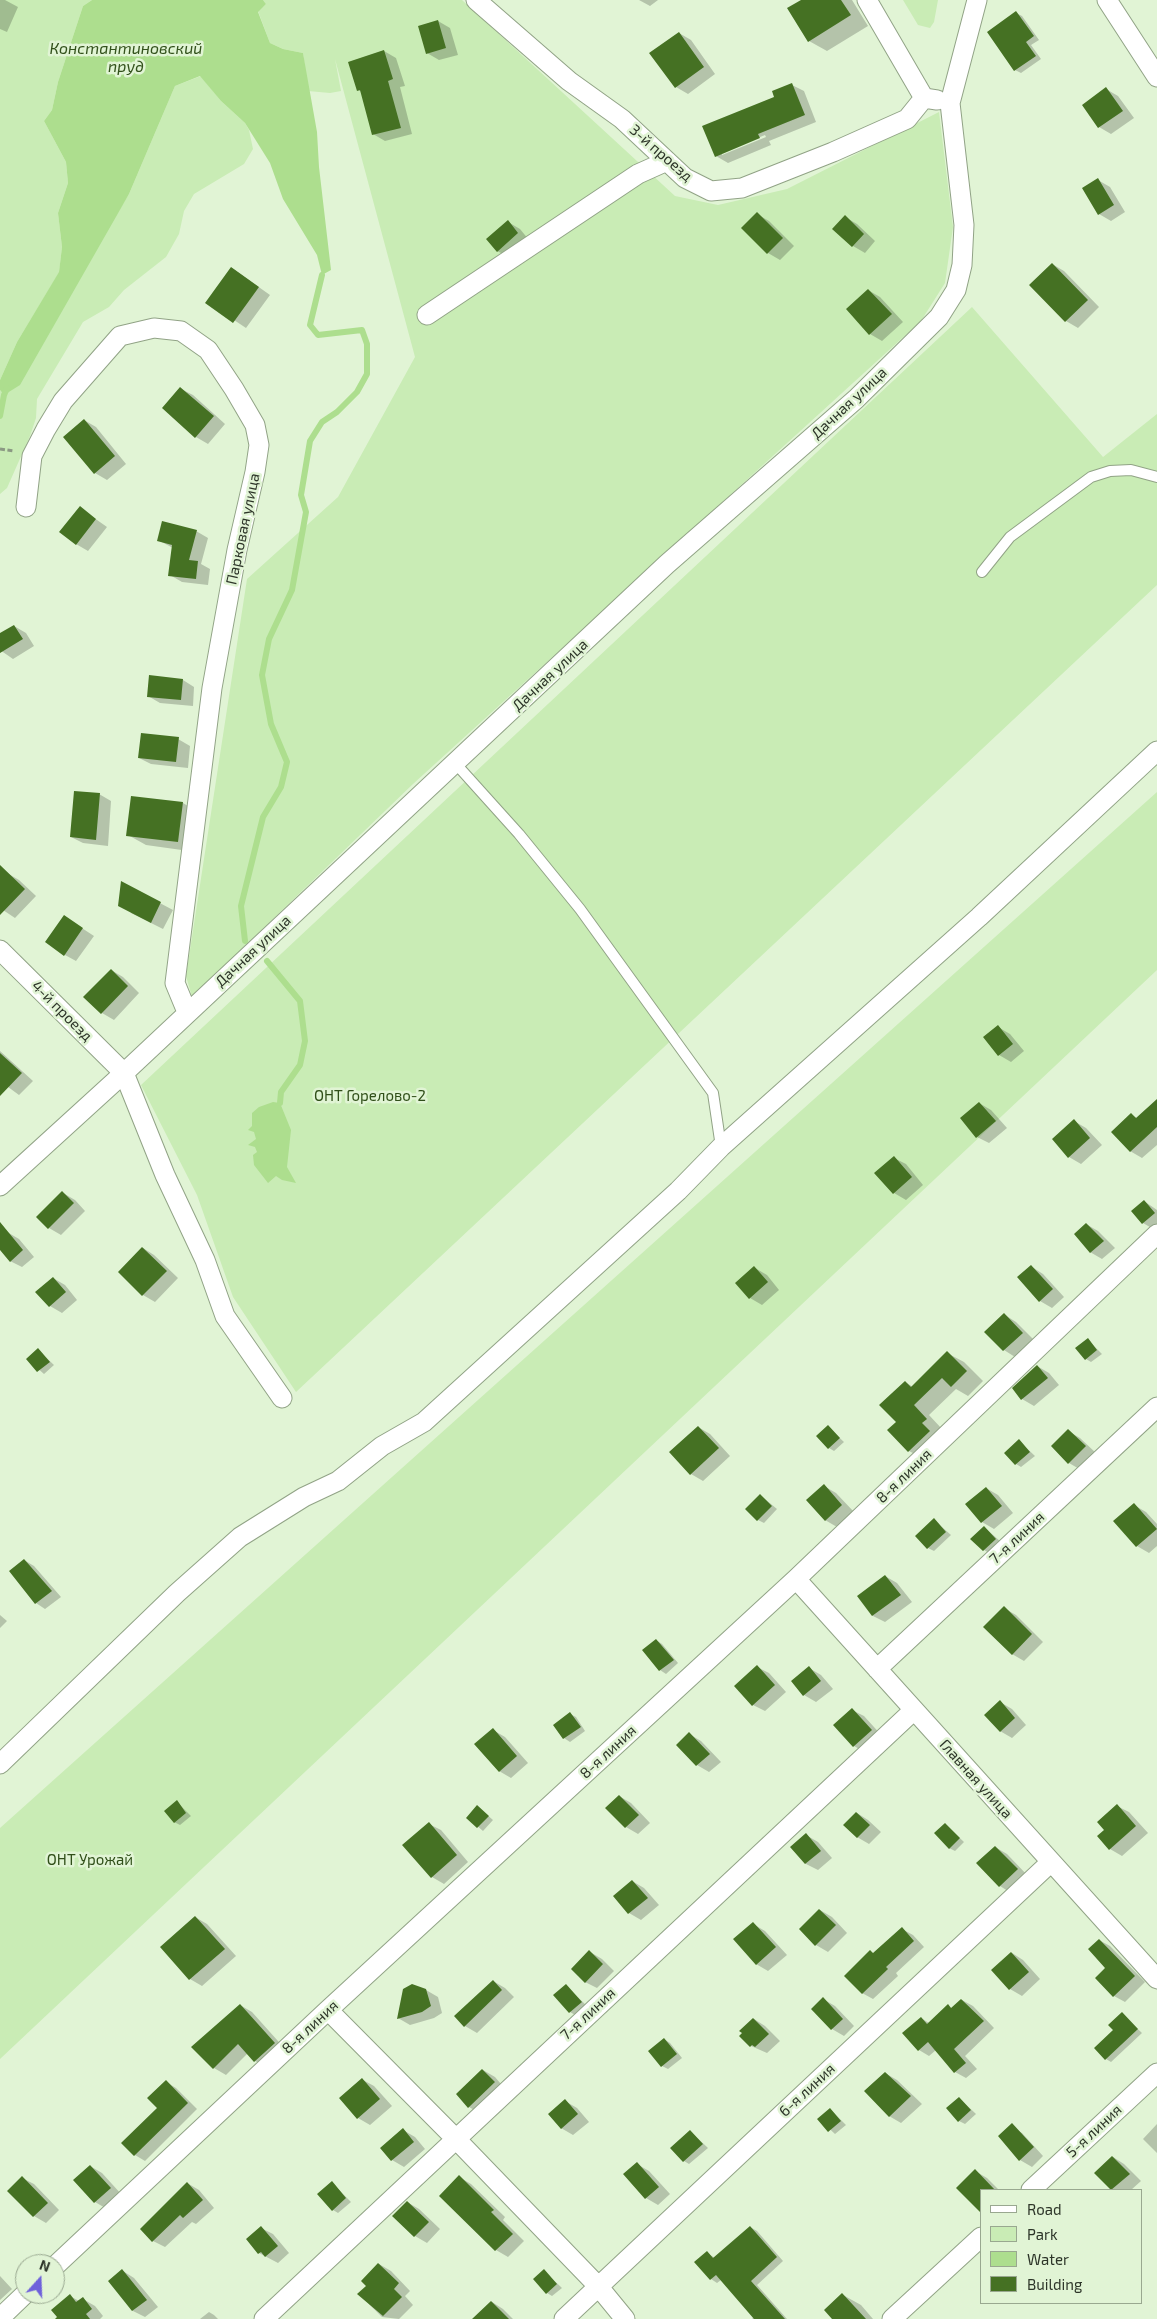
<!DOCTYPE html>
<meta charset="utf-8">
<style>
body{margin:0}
#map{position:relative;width:1157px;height:2319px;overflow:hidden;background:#e1f4d5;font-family:"Exo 2",sans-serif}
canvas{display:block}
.legend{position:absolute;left:980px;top:2189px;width:162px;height:115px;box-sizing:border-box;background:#e1f4d5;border:1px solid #99a890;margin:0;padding:6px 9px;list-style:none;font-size:15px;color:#2d3529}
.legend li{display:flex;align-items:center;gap:10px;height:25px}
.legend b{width:25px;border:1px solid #99a890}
.north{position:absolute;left:15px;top:2254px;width:50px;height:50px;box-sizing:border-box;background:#e1f4d5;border:1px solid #99a890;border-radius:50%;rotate:20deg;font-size:14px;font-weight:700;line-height:20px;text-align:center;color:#2d3529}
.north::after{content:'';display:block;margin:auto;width:18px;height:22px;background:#6e61db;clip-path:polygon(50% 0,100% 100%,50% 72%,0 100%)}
</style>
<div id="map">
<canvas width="1157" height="2319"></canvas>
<ul class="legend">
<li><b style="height:6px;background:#fff"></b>Road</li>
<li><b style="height:14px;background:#c9ecb5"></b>Park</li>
<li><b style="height:14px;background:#adde8e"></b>Water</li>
<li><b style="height:14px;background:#457123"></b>Building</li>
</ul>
<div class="north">N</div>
</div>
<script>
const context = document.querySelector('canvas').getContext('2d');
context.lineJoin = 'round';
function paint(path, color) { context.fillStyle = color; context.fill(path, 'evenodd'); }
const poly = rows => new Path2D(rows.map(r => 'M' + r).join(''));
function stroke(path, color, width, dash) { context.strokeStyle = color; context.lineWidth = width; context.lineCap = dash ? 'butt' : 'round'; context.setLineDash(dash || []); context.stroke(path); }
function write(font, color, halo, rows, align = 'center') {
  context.font = font + ' "Exo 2",sans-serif'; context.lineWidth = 5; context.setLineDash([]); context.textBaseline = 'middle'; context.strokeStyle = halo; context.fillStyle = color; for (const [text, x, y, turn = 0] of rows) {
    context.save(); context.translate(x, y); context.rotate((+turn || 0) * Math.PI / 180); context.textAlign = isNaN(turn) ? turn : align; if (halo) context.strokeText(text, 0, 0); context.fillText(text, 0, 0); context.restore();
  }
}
const green = poly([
 [0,0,92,0,83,6,58,82,52,110,44,121,66,162,68,183,58,213,62,247,59,273,17,342,0,380],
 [263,0,462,0,675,196,718,205,787,189,939,112,953,227,945,283,921,321,413,784,192,997,186,976,247,579,338,497,415,357,335,59,341,91,330,93,308,91,303,53,283,49,270,43,258,11,266,4],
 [903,0,938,0,934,22,930,28,918,25],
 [201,76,221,101,245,123,249,130,253,149,244,164,194,194,184,211,179,234,166,257,124,290,109,307,83,322,37,399,36,418,30,436,7,488,0,494,0,390,4,395,129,194,175,86],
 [972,307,1103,457,1157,414,1157,585,296,1392,233,1297,197,1195,141,1085],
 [1157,792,1157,970,0,2059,0,1828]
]);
const water = poly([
 [92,0,263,0,266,4,258,12,270,43,283,49,303,53,317,132,319,167,331,270,322,275,317,255,283,199,270,163,245,123,221,101,200,76,175,86,129,194,20,385,4,395,0,390,0,380,17,342,59,272,62,247,58,213,68,183,66,162,44,121,52,110,58,82,83,6],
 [273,1102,280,1103,291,1130,287,1167,296,1183,282,1180,276,1176,268,1183,254,1165,253,1155,257,1152,255,1147,248,1145,256,1139,254,1132,248,1130,252,1126,252,1113,259,1107]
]);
const shadow = poly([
 [0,0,5,0,18,7,7,32,0,29],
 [639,0,658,0,650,6],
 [803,0,852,0,868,26,827,51,809,41],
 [1016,13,1022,16,1039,40,1031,45,1041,59,1021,73,1015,70],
 [438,21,450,28,458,55,439,60,427,53],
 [679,33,691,40,715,74,688,94,676,87],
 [384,51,396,58,405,86,400,87,412,134,385,141,373,134,362,92,358,90],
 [792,85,804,91,816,122,769,141,771,145,728,163,716,156],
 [765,135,766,137,722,155,722,153],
 [1106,89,1118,96,1134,118,1111,134,1099,127],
 [1098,180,1110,187,1125,212,1111,221,1099,214],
 [757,214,769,221,794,246,780,260,768,253,743,228],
 [845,217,857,224,875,241,865,253,853,246],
 [508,222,520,229,529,240,509,257,497,251],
 [1052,264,1064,271,1099,307,1078,328,1066,321],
 [232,268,270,295,246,328,207,302],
 [868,290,880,297,903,322,882,341,870,334],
 [181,389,193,395,225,424,208,444,196,437,163,408],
 [84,420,96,427,126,464,107,480,95,473],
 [80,508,107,527,88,551,76,544],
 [196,531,208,538,201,564,210,569,208,585,182,582,170,575,173,548,158,540],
 [14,626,26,633,34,646,13,659,0,650,0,634],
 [183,680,194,687,193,706,160,703,148,696],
 [178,739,190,746,188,768,151,764,139,758],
 [99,794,111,801,108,846,83,843,71,837],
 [183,803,201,814,196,852,146,845,128,835],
 [7,873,19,880,36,896,15,918,0,908,0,880],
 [122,883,173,910,163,929,131,913],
 [65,917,94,936,76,961,65,955],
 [111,970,123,977,139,993,114,1020,102,1013],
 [998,1027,1010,1034,1024,1051,1011,1062,999,1055],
 [0,1051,33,1081,19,1095,0,1081],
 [1157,1100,1157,1145,1142,1158,1130,1151,1131,1115,1137,1118],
 [979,1103,991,1110,1007,1128,989,1143,977,1137],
 [1074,1121,1086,1128,1102,1145,1081,1164,1069,1157],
 [894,1158,906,1164,923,1185,906,1200,894,1193],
 [63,1193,75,1200,85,1211,61,1235,49,1228],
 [1144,1201,1157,1210,1157,1228,1155,1230,1143,1223],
 [1086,1224,1098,1231,1115,1248,1102,1259,1090,1252],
 [7,1232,19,1239,34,1257,22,1267,10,1261,0,1248,0,1237],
 [143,1248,154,1255,178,1278,155,1302,143,1295],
 [1032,1267,1043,1274,1064,1297,1052,1308,1040,1301],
 [755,1268,767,1275,779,1290,762,1305,750,1298],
 [53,1278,65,1285,77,1300,62,1313,50,1306,37,1292],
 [1005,1315,1016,1322,1034,1340,1015,1357,1004,1350],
 [1088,1340,1102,1354,1091,1362,1086,1359],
 [38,1350,54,1365,44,1374,27,1359],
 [947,1353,964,1362,983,1381,968,1396,956,1389,929,1415,942,1429,926,1460,909,1451,898,1422,905,1382,913,1387],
 [1037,1366,1049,1373,1059,1385,1034,1406,1022,1399],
 [698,1427,710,1434,730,1456,703,1481,691,1474],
 [828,1427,844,1442,834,1451,829,1448],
 [1068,1431,1080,1438,1097,1454,1081,1470,1069,1463],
 [1019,1441,1035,1456,1021,1467,1016,1464],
 [824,1486,836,1493,854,1512,837,1527,825,1520],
 [986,1488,998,1495,1013,1513,994,1529,982,1522],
 [760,1495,777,1509,764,1523,758,1520],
 [1134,1505,1146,1512,1157,1524,1157,1546,1149,1553,1137,1546],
 [934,1520,951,1535,934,1551,928,1548],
 [984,1527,1001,1542,989,1553,984,1550],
 [24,1560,34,1566,61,1597,45,1609,36,1603],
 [885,1576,897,1583,912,1602,885,1622,873,1616,859,1597],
 [1004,1608,1016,1615,1043,1642,1024,1661,1012,1654],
 [0,1615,7,1621,0,1628],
 [656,1640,662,1644,678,1663,666,1674,660,1670,644,1650],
 [757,1667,769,1673,786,1692,765,1711,753,1705],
 [809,1668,821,1675,833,1689,816,1702,804,1695,792,1681],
 [1000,1702,1012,1709,1026,1725,1012,1738,1000,1731],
 [852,1710,864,1716,883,1737,866,1753,854,1746],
 [570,1714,576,1717,585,1731,570,1742,564,1738,554,1725],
 [493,1730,505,1737,528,1763,511,1778,499,1771],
 [689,1734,701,1741,721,1762,709,1772,697,1765,678,1745],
 [619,1796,631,1803,650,1823,638,1834,626,1827,607,1808],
 [177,1802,191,1816,180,1825,174,1822],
 [1117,1806,1129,1812,1148,1833,1122,1856,1110,1849,1106,1830],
 [478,1807,493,1820,483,1831,468,1818],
 [857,1813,868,1820,881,1832,869,1844,857,1837],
 [429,1824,441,1830,468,1862,444,1884,432,1877],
 [945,1824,964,1842,955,1851,949,1848],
 [806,1835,818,1842,832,1858,818,1870,806,1864,792,1848],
 [995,1847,1007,1854,1029,1877,1011,1893,1000,1886],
 [632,1881,644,1888,659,1905,641,1920,629,1913,615,1896],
 [820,1910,832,1917,847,1933,828,1952,816,1945,801,1929],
 [195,1917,207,1924,236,1956,202,1986,190,1979,162,1947],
 [753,1924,765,1931,787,1955,768,1971,756,1964],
 [902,1929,913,1935,924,1947,896,1973,898,1976,873,1999,862,1993,874,1954],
 [1099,1940,1110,1946,1145,1982,1125,2002,1114,1996,1097,1978,1107,1968],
 [590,1952,602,1959,614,1971,597,1988,585,1982],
 [1012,1953,1023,1960,1040,1979,1022,1996,1010,1989],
 [493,1981,505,1988,514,1997,477,2033,465,2026,455,2016],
 [566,1986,587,2006,575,2015,570,2012],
 [426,1990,438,1997,442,2013,434,2018,410,2025,398,2018],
 [823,1999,835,2006,854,2026,844,2036,832,2029],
 [962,2000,973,2006,994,2028,965,2056,977,2069,966,2078,955,2072,936,2050,929,2056,919,2050,921,2018,929,2023,948,2006,953,2009],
 [240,2005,252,2012,286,2050,267,2067,255,2061,248,2053,226,2075,214,2068],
 [1122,2014,1142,2033,1111,2062,1106,2059],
 [754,2019,765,2026,780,2041,767,2053,751,2046],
 [664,2039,670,2043,682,2058,668,2069,662,2066],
 [483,2070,495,2077,506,2090,481,2114,469,2107,457,2094],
 [885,2073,897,2080,922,2104,901,2123,889,2116],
 [363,2080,374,2086,392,2106,370,2125,358,2118],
 [166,2082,176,2088,197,2109,145,2161,135,2155,158,2108],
 [959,2098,976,2114,965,2124,959,2121],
 [565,2101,577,2108,589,2122,573,2135,561,2128],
 [831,2110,846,2125,835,2134,819,2119],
 [1157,2124,1157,2153,1143,2139],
 [1010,2126,1022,2133,1043,2156,1032,2167,1020,2160],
 [403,2130,415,2137,425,2149,404,2167,392,2160,381,2148],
 [690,2131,708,2148,689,2164,684,2161],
 [1113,2157,1124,2164,1141,2181,1131,2190,1113,2190,1096,2173],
 [637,2164,649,2171,670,2194,658,2205,646,2198],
 [90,2166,102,2173,122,2195,107,2209,95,2202,75,2180],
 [975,2171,987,2178,999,2190,981,2190],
 [459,2177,471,2184,505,2217,503,2220,524,2241,508,2257,496,2250,441,2196],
 [22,2178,34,2184,59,2210,46,2223,34,2216,9,2191],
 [187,2183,199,2190,214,2208,196,2224,192,2222,165,2247,153,2241],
 [332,2183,351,2202,338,2213,333,2210],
 [407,2202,419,2209,440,2229,427,2243,415,2236],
 [750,2227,757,2231,783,2261,757,2285,787,2319,752,2319,754,2317,721,2280,717,2283,711,2279,707,2253,715,2258],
 [261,2228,273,2234,289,2253,278,2263,259,2253,248,2239],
 [379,2264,391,2271,410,2291,405,2296,413,2305,399,2319,382,2317,359,2294,367,2286],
 [123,2271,134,2278,158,2307,145,2317,133,2311,110,2281],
 [544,2271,562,2288,552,2296,547,2293],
 [0,2276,12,2289,0,2300],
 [843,2295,861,2305,873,2319,834,2319],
 [70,2296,79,2301,83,2299,95,2306,103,2316,100,2319,60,2319],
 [492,2302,503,2309,513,2319,480,2319],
 [209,2312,214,2315,218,2319,200,2319]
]);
const stream = poly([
 [0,416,4,395,7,388],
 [245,941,241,906,263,817,281,787,287,762,271,724,262,675,269,639,292,590,306,512,301,495,310,441,322,422,337,412,357,392,367,374,367,344,362,330,318,335,310,325,322,275],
 [267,961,300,1001,305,1041,300,1065,281,1092,280,1103]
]);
const building = poly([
 [801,0,841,0,851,15,808,42,787,8],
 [1016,11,1034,36,1026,42,1036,56,1014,71,987,32],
 [438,20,446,48,426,54,418,26],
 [679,32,704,67,675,88,649,53],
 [384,50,393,79,388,81,401,128,372,135,360,90,357,91,348,62],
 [792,83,805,115,758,134,760,138,715,157,702,126,774,97,772,91],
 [1106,87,1123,111,1098,128,1082,105],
 [1098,178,1114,205,1098,215,1082,188],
 [757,212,783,238,767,254,741,228],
 [845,215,864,234,852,247,832,229],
 [508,220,518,233,497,252,486,239],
 [1052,263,1088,300,1065,322,1029,285],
 [231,267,259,287,233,323,205,303],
 [868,289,892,314,869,335,846,309],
 [180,387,214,416,195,438,162,408],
 [84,419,115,456,94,474,63,437],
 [80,506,96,519,76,545,59,532],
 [162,521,197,530,189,560,198,561,196,579,168,576,172,545,157,541],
 [14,625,23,639,0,653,0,633],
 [149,675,183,679,181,700,147,697],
 [141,733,179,737,176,762,138,758],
 [74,791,100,793,96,840,70,837],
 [131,796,183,802,178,842,126,836],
 [0,865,25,889,0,915],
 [121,881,161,902,151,923,118,906],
 [64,915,83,928,64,956,45,942],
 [111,969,128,986,101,1014,83,997],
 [998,1025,1013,1044,998,1056,983,1037],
 [0,1053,22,1073,0,1096],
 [1157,1099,1157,1127,1130,1152,1111,1132,1131,1113,1136,1118],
 [979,1102,996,1121,976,1138,960,1118],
 [1074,1119,1090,1138,1068,1158,1052,1139],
 [894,1156,912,1177,893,1194,874,1173],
 [62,1191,74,1203,48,1229,36,1217],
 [1144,1200,1155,1213,1142,1224,1131,1211],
 [0,1222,23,1250,10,1262,0,1250],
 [1086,1223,1104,1241,1090,1253,1074,1234],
 [142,1247,167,1271,142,1296,118,1272],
 [1031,1265,1053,1289,1039,1302,1017,1277],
 [754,1266,768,1282,749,1299,735,1283],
 [53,1277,66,1292,49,1307,35,1292],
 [1004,1313,1023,1333,1003,1351,984,1332],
 [1088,1338,1097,1350,1085,1360,1075,1348],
 [38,1348,50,1362,37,1372,26,1359],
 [947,1351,967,1371,951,1387,942,1378,914,1405,927,1419,922,1423,930,1431,908,1452,887,1430,896,1422,879,1405,905,1381,911,1387],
 [1037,1365,1048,1378,1021,1400,1012,1388],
 [828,1425,840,1438,828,1449,816,1436],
 [698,1426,719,1448,690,1475,669,1452],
 [1068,1429,1086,1446,1068,1464,1051,1446],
 [1019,1439,1030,1452,1015,1465,1004,1453],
 [824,1484,842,1505,825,1521,806,1500],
 [986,1487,1002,1506,981,1523,965,1504],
 [760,1494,772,1506,757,1521,745,1509],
 [1134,1503,1157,1529,1136,1547,1113,1521],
 [934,1518,946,1532,927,1549,915,1536],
 [984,1526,996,1539,983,1551,970,1539],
 [24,1559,52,1591,35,1604,9,1571],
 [885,1575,901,1595,872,1616,857,1596],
 [1004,1606,1032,1634,1012,1655,983,1627],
 [656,1639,674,1660,659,1671,642,1650],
 [757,1665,775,1685,752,1706,734,1686],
 [809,1666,821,1681,803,1696,791,1681],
 [1000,1700,1015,1718,1000,1732,984,1715],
 [852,1708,872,1730,853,1747,833,1725],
 [570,1712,581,1727,563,1739,553,1725],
 [493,1728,517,1756,499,1772,474,1744],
 [689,1732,710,1754,696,1766,676,1745],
 [619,1795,639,1815,625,1828,605,1808],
 [177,1800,186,1813,174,1823,164,1811],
 [1117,1804,1136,1826,1109,1850,1097,1836,1104,1830,1097,1822],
 [477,1805,489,1816,477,1828,466,1818],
 [856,1812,870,1825,857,1838,843,1825],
 [429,1822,457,1855,431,1878,402,1845],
 [945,1823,960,1838,949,1849,934,1833],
 [806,1833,821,1851,805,1864,790,1847],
 [995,1846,1018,1869,999,1887,976,1863],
 [632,1880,648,1898,628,1914,613,1896],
 [819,1909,836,1925,815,1946,799,1929],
 [195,1916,225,1949,189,1980,160,1947],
 [753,1922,776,1947,756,1965,733,1939],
 [902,1927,914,1941,886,1967,888,1969,862,1994,844,1976,870,1950,873,1953],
 [1099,1939,1135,1976,1113,1997,1095,1978,1105,1968,1088,1949],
 [589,1950,603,1964,585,1983,571,1969],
 [1011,1952,1029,1972,1009,1990,991,1970],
 [493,1980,502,1990,464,2027,454,2016],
 [412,1984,426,1989,431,2006,422,2012,397,2019,403,1989],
 [566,1984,582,2002,569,2013,553,1995],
 [823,1997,843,2019,831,2030,811,2009],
 [961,1999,984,2021,954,2049,966,2063,954,2073,928,2042,918,2051,902,2033,921,2017,927,2024,948,2004,951,2008],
 [240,2004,275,2043,254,2062,238,2044,213,2069,191,2047],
 [1122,2012,1138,2029,1105,2060,1094,2048,1113,2030,1108,2025],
 [753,2018,769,2034,755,2047,752,2045,750,2047,739,2036,742,2033,739,2031],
 [664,2038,677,2054,661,2067,648,2051],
 [482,2069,495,2082,468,2108,456,2094],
 [885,2072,911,2096,889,2117,864,2091],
 [362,2078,380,2099,357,2119,339,2098],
 [166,2080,188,2103,134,2156,121,2143,157,2108,147,2098],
 [959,2097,971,2110,958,2122,946,2108],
 [565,2099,578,2114,561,2129,548,2114],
 [830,2108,841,2121,828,2132,817,2119],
 [1012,2123,1034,2147,1019,2161,998,2136],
 [403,2128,414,2142,391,2161,380,2148],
 [690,2130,703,2144,683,2162,670,2148],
 [1112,2156,1130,2174,1111,2190,1094,2173],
 [637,2162,659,2187,645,2199,623,2174],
 [90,2165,111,2188,94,2203,73,2180],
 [975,2169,995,2190,981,2190,981,2213,956,2188],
 [459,2175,494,2210,491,2212,513,2234,495,2251,439,2196],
 [22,2176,48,2203,33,2217,7,2191],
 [332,2181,346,2198,332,2211,317,2194],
 [187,2182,203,2200,183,2218,180,2215,152,2242,140,2229],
 [407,2201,429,2222,414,2237,392,2216],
 [261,2226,278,2246,265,2257,261,2252,258,2254,246,2239],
 [750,2226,777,2257,751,2281,785,2319,754,2319,716,2275,710,2280,694,2262,707,2251,713,2258],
 [378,2263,399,2283,394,2289,402,2297,383,2316,357,2294,366,2286,361,2281],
 [122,2269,147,2300,132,2311,108,2281],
 [544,2269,557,2284,546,2294,533,2279],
 [842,2293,866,2319,832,2319,824,2310],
 [70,2294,76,2302,83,2297,92,2309,86,2314,90,2319,55,2319,57,2317,51,2310],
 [491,2301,509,2319,472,2319]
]);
const path = poly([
 [0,449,14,451]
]);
const service = poly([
 [982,572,1010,537,1091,477,1110,471,1131,470,1157,477],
 [456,764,519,834,580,909,713,1093,721,1147]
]);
const minor = poly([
 [476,0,569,81,622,119,685,178,711,191,742,188,833,152,907,119,924,98],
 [867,0,924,98,937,100],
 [1107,0,1157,77],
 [427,315,638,174,667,161],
 [26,507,32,456,46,429,63,401,120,336,154,328,181,331,208,350,234,389,255,425,259,445,255,472,237,550,212,688,175,983,187,1012],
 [0,950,124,1073,165,1175,205,1260,225,1316,282,1398],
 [0,1186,124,1073,667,564,856,399,939,317,956,290,962,265,964,225,950,103,977,0],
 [796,1579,1157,1979],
 [877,1669,1157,1407],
 [0,1764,177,1593,240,1537,304,1497,338,1481,382,1446,424,1422,678,1191,721,1147,979,917,1157,751],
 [328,2010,455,2138,598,2286,625,2319],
 [1031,2190,1157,2073],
 [55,2266,328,2010,796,1579,1157,1234],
 [0,2318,25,2294],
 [264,2319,914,1710],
 [564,2319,1051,1862],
 [892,2319,981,2237]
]);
const streetNames = [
 ["3-й проезд",661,153,41],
 ["Дачная улица",849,403,-43],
 ["Парковая улица",243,529,-78],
 ["Дачная улица",550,675,-43],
 ["Дачная улица",253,951,-43],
 ["4-й проезд",62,1011,45],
 ["8-я линия",904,1476,-44],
 ["7-я линия",1017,1538,-43],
 ["8-я линия",608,1752,-43],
 ["Главная улица",976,1779,48],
 ["7-я линия",588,2014,-43],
 ["8-я линия",310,2027,-43],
 ["6-я линия",807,2090,-43],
 ["5-я линия",1094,2131,-43]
];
const parkNames = [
 ["ОНТ Горелово-2",370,1096],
 ["ОНТ Урожай",90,1860]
];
const waterNames = [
 ["Константиновский",126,49],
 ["пруд",126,67]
];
paint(green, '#c9ecb5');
paint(water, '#adde8e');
paint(shadow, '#0003');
stroke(stream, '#adde8e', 6);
paint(building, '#457123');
stroke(service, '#91a386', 12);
stroke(minor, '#91a386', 21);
stroke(path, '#8b9983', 3, [5, 2.5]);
stroke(service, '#fff', 10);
stroke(minor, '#fff', 19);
write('15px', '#2d3529', '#e1f4d5', streetNames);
write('15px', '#304f19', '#e1f4d5', parkNames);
write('italic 16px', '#33521c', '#e1f4d5', waterNames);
</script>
